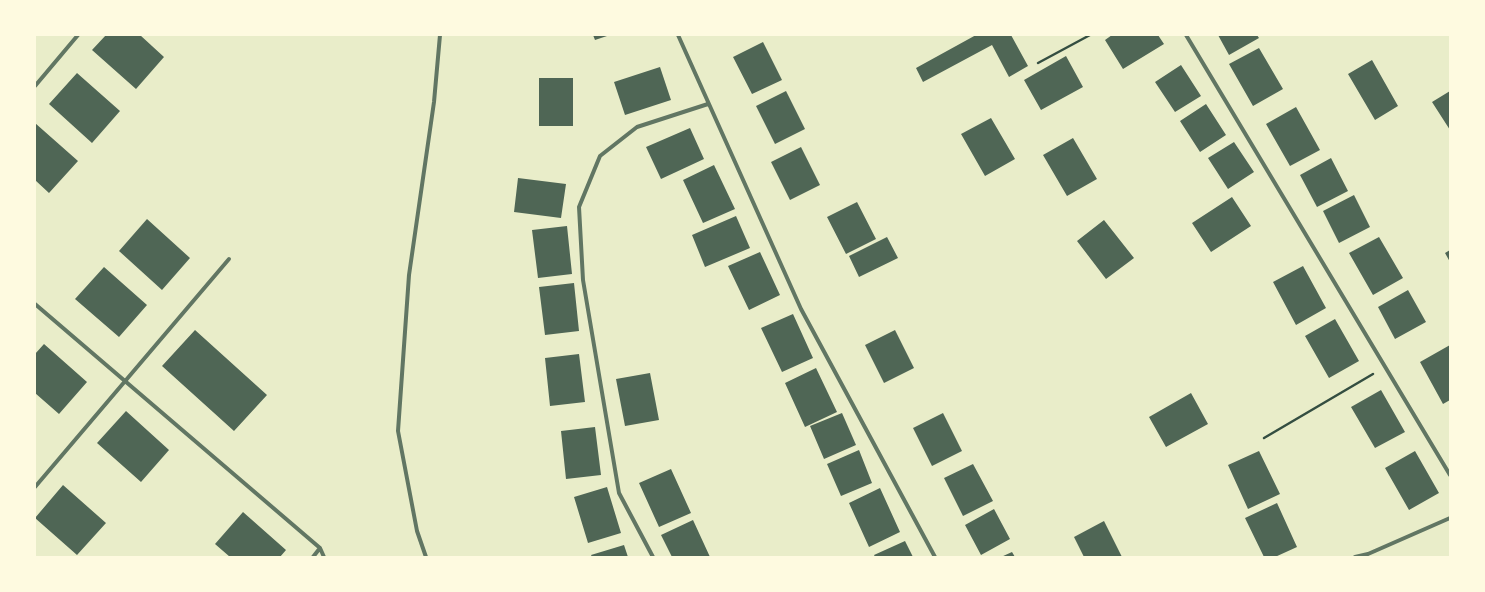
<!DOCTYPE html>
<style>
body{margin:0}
#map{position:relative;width:1485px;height:592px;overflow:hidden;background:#e9edc9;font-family:"Fira Sans",sans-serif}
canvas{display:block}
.frame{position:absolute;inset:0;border:36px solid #fefae0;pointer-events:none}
</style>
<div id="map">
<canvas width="1485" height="592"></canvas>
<div class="frame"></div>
</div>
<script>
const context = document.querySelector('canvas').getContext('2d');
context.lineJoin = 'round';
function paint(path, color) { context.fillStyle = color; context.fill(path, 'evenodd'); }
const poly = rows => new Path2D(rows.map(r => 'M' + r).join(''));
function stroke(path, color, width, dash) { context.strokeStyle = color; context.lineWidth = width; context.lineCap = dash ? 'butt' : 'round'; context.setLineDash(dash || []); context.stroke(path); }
const building = poly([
 [106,35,140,35,164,57,136,89,92,50],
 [593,35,610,35,595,40],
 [976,35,1011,35,1028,66,1009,77,992,45,923,82,916,68],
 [1112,35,1158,35,1164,44,1123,69,1105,40],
 [1218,35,1257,35,1259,38,1229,55],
 [763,42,782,80,752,94,733,57],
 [1259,48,1283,89,1253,106,1229,64],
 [1066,56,1083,87,1041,110,1024,80],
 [1372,60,1398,106,1375,120,1348,74],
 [1181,65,1201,96,1175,112,1155,82],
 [660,67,671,100,625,115,614,82],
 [77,73,120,111,92,143,49,104],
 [539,78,573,78,573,126,539,126],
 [786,91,805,129,775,144,756,106],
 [1450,91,1450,130,1432,102],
 [1206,104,1226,135,1200,152,1180,121],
 [1296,107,1320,150,1290,166,1266,124],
 [991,118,1015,159,985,176,961,134],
 [35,123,78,161,49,193,35,180],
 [690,128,704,159,661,179,646,147],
 [1073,138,1097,179,1067,196,1043,155],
 [1234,142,1254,172,1228,189,1208,158],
 [801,147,820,185,790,200,771,162],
 [1331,158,1348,191,1317,207,1300,175],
 [714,165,735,209,703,223,683,180],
 [518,178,566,184,561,218,514,212],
 [1354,195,1370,227,1339,243,1323,211],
 [1232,197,1251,226,1211,252,1192,223],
 [857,202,876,239,846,254,827,217],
 [736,216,750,248,705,267,692,235],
 [147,219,190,258,162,290,119,251],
 [1104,220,1134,258,1106,279,1077,241],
 [567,226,572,274,538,278,532,230],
 [887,237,898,258,859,277,849,256],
 [1379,237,1403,278,1373,295,1349,253],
 [1450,250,1450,262,1445,253],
 [760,252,780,295,749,310,728,266],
 [1303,266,1326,308,1296,325,1273,282],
 [104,267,147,305,119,337,75,299],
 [574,283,579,331,545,335,539,287],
 [1408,290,1426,322,1395,339,1378,307],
 [793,314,813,358,782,372,761,328],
 [1335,319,1359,361,1329,378,1305,336],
 [195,330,267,395,234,431,162,366],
 [895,330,914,368,884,383,865,345],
 [44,344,87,382,59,414,35,393,35,354],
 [1450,345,1450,400,1443,404,1420,362],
 [579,354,585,402,550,406,545,358],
 [816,368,837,412,805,427,785,383],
 [650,373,659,420,625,426,616,379],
 [1381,390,1405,432,1375,448,1351,407],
 [1191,393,1208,424,1166,447,1149,417],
 [126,411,169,450,141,482,97,443],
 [842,413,856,445,824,459,810,426],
 [943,413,962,451,932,466,913,428],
 [595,427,601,475,566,479,561,431],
 [859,450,872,483,841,496,827,464],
 [1259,451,1280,494,1248,509,1228,465],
 [1415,451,1439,493,1409,510,1385,468],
 [973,464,993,501,963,516,944,478],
 [671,469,691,513,659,527,639,483],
 [63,485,106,523,77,555,35,518],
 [607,487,621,533,588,543,574,497],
 [880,488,900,532,869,547,849,503],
 [1277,503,1297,547,1275,557,1264,557,1245,518],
 [994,509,1010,539,981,555,965,525],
 [243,512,286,550,280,557,230,557,215,544],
 [693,520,710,557,672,557,661,535],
 [1104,521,1122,557,1084,557,1074,537],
 [905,541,913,557,875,557,874,555],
 [624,545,628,557,592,557,591,555],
 [1012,552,1015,557,1001,557]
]);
const path = poly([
 [1038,63,1090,35],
 [1264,438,1373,374]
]);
const minor = poly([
 [678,35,801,309,935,557],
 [1186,35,1450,475],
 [35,86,78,35],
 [35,304,320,548,324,557],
 [35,487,229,259],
 [313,557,320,548],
 [426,557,417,531,398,431,409,275,434,102,440,35],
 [653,557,619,493,583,280,579,207,600,156,637,127,708,104],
 [1355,557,1368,554,1450,518]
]);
paint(building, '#4f6655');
stroke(path, '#344e41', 2.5);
stroke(minor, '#617663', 4);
</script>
